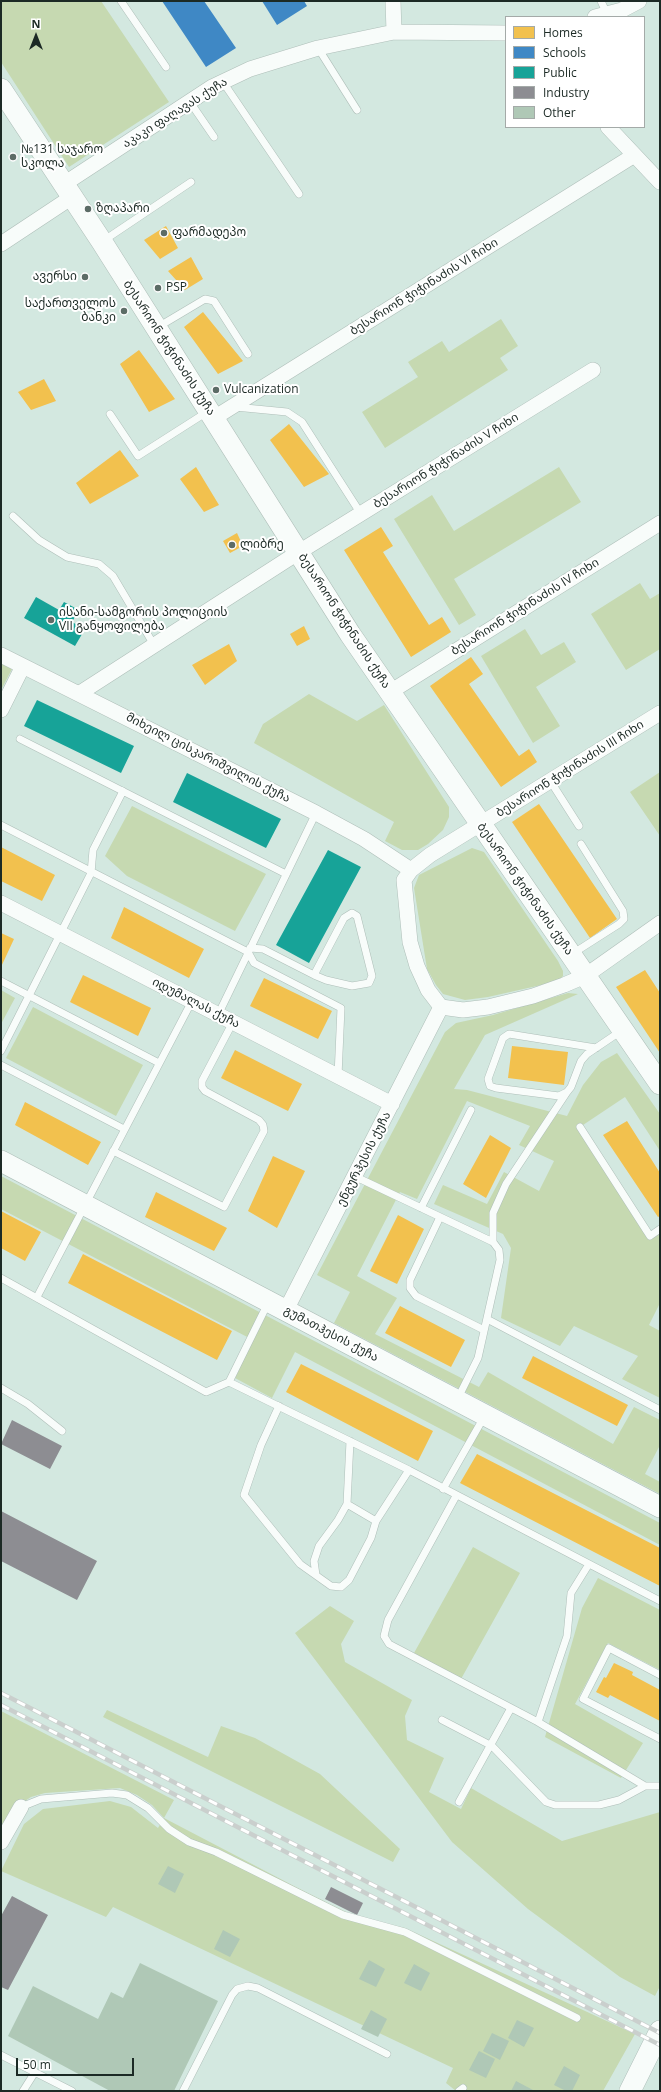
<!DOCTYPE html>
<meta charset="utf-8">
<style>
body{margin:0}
#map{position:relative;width:661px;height:2092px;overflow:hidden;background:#d3e8e0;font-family:"Open Sans",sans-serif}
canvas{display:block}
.frame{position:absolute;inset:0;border:2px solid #1c2a25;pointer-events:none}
.legend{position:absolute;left:505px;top:16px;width:140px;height:112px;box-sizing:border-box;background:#fff;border:1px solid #a4aaa8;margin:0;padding:5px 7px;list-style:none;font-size:12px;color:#1c2a25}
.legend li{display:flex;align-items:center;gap:8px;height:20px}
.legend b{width:20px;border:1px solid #a4aaa8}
.north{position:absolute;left:16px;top:16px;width:40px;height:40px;-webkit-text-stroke:3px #fff;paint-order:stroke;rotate:0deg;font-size:11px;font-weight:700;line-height:16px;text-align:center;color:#1c2a25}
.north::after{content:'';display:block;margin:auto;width:14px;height:18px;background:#1c2a25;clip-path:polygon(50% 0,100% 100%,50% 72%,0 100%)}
.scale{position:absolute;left:16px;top:2058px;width:118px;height:18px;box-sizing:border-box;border:2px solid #1c2a25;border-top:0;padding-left:5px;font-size:12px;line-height:14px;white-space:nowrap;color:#1c2a25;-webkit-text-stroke:3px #fff;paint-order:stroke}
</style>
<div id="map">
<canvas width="661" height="2092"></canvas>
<div class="frame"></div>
<ul class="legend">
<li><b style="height:11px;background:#f2c14e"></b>Homes</li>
<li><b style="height:11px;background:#3f88c5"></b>Schools</li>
<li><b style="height:11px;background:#17a398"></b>Public</li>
<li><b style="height:11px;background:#8d8d92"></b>Industry</li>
<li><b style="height:11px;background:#afc8b6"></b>Other</li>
</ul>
<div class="north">N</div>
<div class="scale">50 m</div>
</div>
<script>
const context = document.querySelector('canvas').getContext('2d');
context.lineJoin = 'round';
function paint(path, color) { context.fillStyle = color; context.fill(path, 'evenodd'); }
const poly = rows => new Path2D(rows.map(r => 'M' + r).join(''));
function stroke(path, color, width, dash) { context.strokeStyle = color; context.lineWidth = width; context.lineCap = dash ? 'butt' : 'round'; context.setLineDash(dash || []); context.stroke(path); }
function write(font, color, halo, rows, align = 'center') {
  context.font = font + ' "Open Sans","Noto Sans Georgian",sans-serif'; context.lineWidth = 4; context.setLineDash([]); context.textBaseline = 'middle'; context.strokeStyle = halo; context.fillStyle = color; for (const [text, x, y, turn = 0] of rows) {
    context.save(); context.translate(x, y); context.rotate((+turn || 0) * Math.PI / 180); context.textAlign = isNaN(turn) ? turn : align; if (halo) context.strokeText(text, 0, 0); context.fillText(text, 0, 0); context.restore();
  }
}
const green = poly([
 [1,1,101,1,169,102,69,167,1,62],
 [501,319,518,346,500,358,508,370,385,448,362,412,418,377,408,362,442,341,449,352],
 [559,467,581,502,454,579,476,615,459,625,394,519,432,495,454,531],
 [640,583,650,599,660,593,660,649,626,670,591,614],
 [525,629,541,655,564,642,576,662,536,687,560,726,533,743,481,656],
 [1,663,12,669,1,690],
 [309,694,357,721,384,705,449,807,449,817,443,830,428,844,418,850,402,850,385,841,394,822,254,743,263,724],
 [660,772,660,836,630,792],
 [132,806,266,874,235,931,127,876,105,856],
 [472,848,484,852,558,961,563,971,563,976,559,981,488,997,465,1000,443,994,436,985,427,969,414,888,419,875],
 [1,990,15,998,1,1024],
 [568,993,578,994,485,1035,454,1089,467,1090,567,1116,583,1085,601,1062,617,1053,660,1114,660,1151,625,1097,580,1127,650,1236,660,1229,660,1303,649,1325,660,1331,660,1398,622,1379,638,1356,574,1326,560,1346,501,1318,511,1248,503,1234,434,1204,443,1185,487,1204,504,1172,539,1191,554,1161,519,1145,530,1126,467,1101,417,1199,400,1192,357,1276,397,1298,375,1334,479,1387,488,1372,613,1444,634,1407,660,1420,660,1445,645,1474,660,1482,660,1494,334,1323,350,1292,317,1275,445,1032,456,1023,493,1015],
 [33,1007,143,1065,116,1116,6,1058],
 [1,1176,660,1523,660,1545,295,1352,272,1398,235,1378,253,1340,1,1209],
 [473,1547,520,1573,461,1679,414,1653],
 [598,1578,660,1610,660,1670,608,1643,575,1704,643,1743,621,1778,545,1737,582,1608],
 [330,1606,354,1621,341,1644,345,1662,412,1700,405,1716,407,1740,444,1758,429,1792,461,1809,471,1788,562,1841,660,1812,660,1986,655,1996,620,1977,528,1909,452,1842,295,1633],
 [107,1710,208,1757,221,1726,255,1738,320,1774,400,1849,393,1862,103,1717],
 [1,1711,174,1800,164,1818,294,1886,354,1916,405,1928,635,2034,603,2091,456,2091,446,2083,453,2068,113,1907,106,1917,1,1871,24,1824,43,1809,110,1801,131,1807,158,1828,164,1818,152,1805,137,1795,120,1788,45,1793,31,1797,13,1809,1,1830]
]);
const homes = poly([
 [166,226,178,248,160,259,144,240],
 [191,257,203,279,185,290,168,271],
 [203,312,243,361,218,374,184,327],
 [139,350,175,399,149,412,120,364],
 [44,379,56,401,31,410,18,392],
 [289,424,329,474,304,487,270,440],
 [120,450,139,476,90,504,76,483],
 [196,467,219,505,204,512,180,479],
 [381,527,393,546,383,552,429,625,442,617,451,632,411,657,344,550],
 [237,533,243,546,230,553,223,541],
 [304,626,310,639,297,646,290,634],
 [229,644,237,661,205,685,192,665],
 [471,657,483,674,469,684,519,756,529,749,537,762,501,787,430,686],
 [539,804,617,919,590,938,512,822],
 [1,847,55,875,42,901,1,881],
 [124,907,204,949,189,978,111,938],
 [1,933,14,939,1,967],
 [645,970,660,993,660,1053,616,987],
 [83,975,151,1008,138,1036,70,1002],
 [264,978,332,1011,318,1039,250,1006],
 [512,1046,568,1052,564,1085,508,1078],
 [235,1050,302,1084,288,1111,221,1078],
 [25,1102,101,1142,88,1165,15,1125],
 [627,1121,660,1173,660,1216,658,1217,603,1135],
 [490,1135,511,1148,486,1198,463,1184],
 [273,1156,305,1171,277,1228,248,1211],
 [156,1192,227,1228,214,1251,145,1217],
 [1,1211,41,1232,25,1261,1,1248],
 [398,1215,424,1229,397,1284,370,1271],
 [83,1254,232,1331,217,1360,68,1283],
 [400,1306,465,1340,451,1367,385,1333],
 [533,1356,628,1405,617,1426,522,1378],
 [301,1364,433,1431,418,1461,286,1392],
 [477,1454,660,1548,660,1586,460,1483],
 [614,1663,633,1672,632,1675,660,1690,660,1721,610,1695,608,1698,596,1692,604,1677,606,1678]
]);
const schools = poly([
 [162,1,204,1,236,48,206,67],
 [262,1,304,1,307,6,277,25]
]);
const public = poly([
 [36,597,59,610,64,602,79,610,72,622,85,629,75,646,24,618],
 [37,700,134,746,121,773,24,726],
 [187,773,281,819,266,848,173,802],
 [328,850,361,867,309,963,276,945]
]);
const industry = poly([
 [12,1420,62,1446,50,1469,1,1444],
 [1,1511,97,1561,77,1600,1,1561],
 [331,1887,363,1903,357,1915,325,1899],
 [12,1896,48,1915,8,1990,1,1987,1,1916]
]);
const building = poly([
 [168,1866,184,1874,175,1893,158,1884],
 [223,1930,240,1939,230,1957,214,1949],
 [369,1960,385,1969,376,1987,359,1979],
 [140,1963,218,2001,174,2091,110,2091,8,2036,33,1986,98,2019,111,1992,123,1998],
 [414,1964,430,1973,421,1991,404,1983],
 [371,2010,387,2019,378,2037,361,2029],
 [517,2020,534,2028,524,2047,508,2038],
 [492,2033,509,2041,500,2060,483,2051],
 [479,2051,495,2059,486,2078,469,2070],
 [564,2066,580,2075,572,2091,566,2091,554,2085],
 [516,2081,533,2090,532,2091,511,2091]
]);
const lane = poly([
 [121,1,166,67],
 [601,1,607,14],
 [318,48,357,110],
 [223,82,299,194],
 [190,102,214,137],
 [103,241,191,182],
 [158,327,205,299,214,301,248,354],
 [235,407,287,412,302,422,361,514],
 [110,414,138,456,207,412],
 [13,516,39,540,67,557,99,564,113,576,154,645],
 [20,739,286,874],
 [551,782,579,826],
 [1,825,248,952,254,963,341,1008,338,1076],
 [250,948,263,949,314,975,326,980,352,986,369,983,372,976,357,916,352,913,344,918,314,975],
 [572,954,619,924,624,919,623,911,581,844],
 [1,981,159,1063],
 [218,1015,316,813],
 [596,1048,509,1034,503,1038,488,1079,490,1086,496,1088,559,1096,567,1092,571,1087,581,1061,587,1054,621,1031],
 [1,1051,91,873,93,850,123,791],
 [1,1065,124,1129],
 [580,1127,650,1236,660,1229],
 [113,1151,224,1207,264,1131,263,1125,259,1120,205,1091,202,1087,202,1081,233,1022],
 [354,1176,493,1242,499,1250,500,1260,478,1358,458,1398],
 [421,1208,471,1110],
 [440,1217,410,1280,410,1288,416,1296,484,1330],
 [493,1242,493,1213,506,1184,567,1092],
 [1,1278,206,1392,229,1382,268,1303],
 [37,1297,192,1001],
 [487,1319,660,1410],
 [229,1382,409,1470,660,1601],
 [1,1388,28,1404,62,1431],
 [279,1406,261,1445,244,1495,300,1564,331,1586,341,1587,349,1580,371,1538,376,1521,409,1470],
 [443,1489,484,1417],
 [456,1496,388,1620,384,1636,389,1644,538,1722,645,1786,660,1786],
 [347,1504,376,1521],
 [316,1575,314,1561,319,1546,338,1520,347,1504,350,1441],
 [660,1675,609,1648,583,1699,660,1739],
 [442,1720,492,1746,546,1802,555,1805,599,1805,619,1800,645,1786],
 [538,1722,567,1636,571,1593,589,1564],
 [459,1802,511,1708],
 [21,1807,41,1799,112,1793,127,1795,148,1808,169,1829,189,1842,216,1852,343,1915,405,1932,577,2018],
 [1,2055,72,2091],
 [23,2091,35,2072],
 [183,2091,232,1995,237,1989,248,1986,258,1988,387,2054],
 [459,2091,463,2088]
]);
const street = poly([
 [393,1,394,32],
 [595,17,622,10,639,1],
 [608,127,660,182],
 [64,184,212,87,250,69,318,48,394,32,506,33],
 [1,244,72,197],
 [214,418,633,156],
 [1,655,316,813,364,839,411,870],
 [390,692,660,523],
 [80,693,299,552,593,370],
 [1,710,23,666],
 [660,713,430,855,411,870,404,880,410,942,417,966,428,990,441,1007,463,1010,488,1007,533,996,564,985,585,976,660,923],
 [1,903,392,1104],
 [286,1310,441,1007],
 [1,1842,21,1807]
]);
const secondary = poly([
 [1,89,102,242,350,634,660,1084],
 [1,1161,660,1507],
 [630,2091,660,2031]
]);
const rail = poly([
 [1,1693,660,2033],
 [1,1705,660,2045]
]);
const markers = [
 [13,157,4,"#5c6c66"],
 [88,209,4,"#5c6c66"],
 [164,233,4,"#5c6c66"],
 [85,277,4,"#5c6c66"],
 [158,288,4,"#5c6c66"],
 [124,311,4,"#5c6c66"],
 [216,390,4,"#5c6c66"],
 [232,545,4,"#5c6c66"],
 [51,620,4,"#5c6c66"]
];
const streetNames = [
 ["აკაკი ფაღავას ქუჩა",175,113,-32],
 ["ბესარიონ ჭიჭინაძის VI ჩიხი",424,287,-32],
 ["ბესარიონ ჭიჭინაძის ქუჩა",169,348,57],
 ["ბესარიონ ჭიჭინაძის V ჩიხი",446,461,-32],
 ["ბესარიონ ჭიჭინაძის IV ჩიხი",525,607,-32],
 ["ბესარიონ ჭიჭინაძის ქუჩა",344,621,57],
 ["მიხეილ ცისკარიშვილის ქუჩა",208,758,27],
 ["ბესარიონ ჭიჭინაძის III ჩიხი",570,769,-32],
 ["ბესარიონ ჭიჭინაძის ქუჩა",525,889,55],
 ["იდუმალას ქუჩა",196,1003,27],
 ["ენგურჰესის ქუჩა",364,1159,-63],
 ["გუმათჰესის ქუჩა",331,1334,28]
];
const poiNames = [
 ["№131 საჯარო",21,150],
 ["სკოლა",21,164],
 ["ზღაპარი",96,209],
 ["ფარმადეპო",172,233],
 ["ავერსი",77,277,"right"],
 ["PSP",166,288],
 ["საქართველოს",116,304,"right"],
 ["ბანკი",116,318,"right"],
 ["Vulcanization",224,390],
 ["ლიბრე",240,545],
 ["ისანი-სამგორის პოლიციის",59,613],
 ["VII განყოფილება",59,627]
];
paint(green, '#c6d9b1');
paint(homes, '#f2c14e');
paint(schools, '#3f88c5');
paint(public, '#17a398');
paint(industry, '#8d8d92');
paint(building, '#afc8b6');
stroke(lane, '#aebeb8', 8);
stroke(street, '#aebeb8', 16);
stroke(secondary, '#aebeb8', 22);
stroke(lane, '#f8fcfa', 7);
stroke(street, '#f8fcfa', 15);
stroke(secondary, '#f8fcfa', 21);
stroke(rail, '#cacfcd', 4.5);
stroke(rail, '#fff', 3, [9]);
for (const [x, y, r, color] of markers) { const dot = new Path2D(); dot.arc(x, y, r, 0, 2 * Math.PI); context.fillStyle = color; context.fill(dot); stroke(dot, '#fff', 1.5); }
write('12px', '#1c2a25', '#fff', streetNames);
write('12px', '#1c2a25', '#fff', poiNames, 'left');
</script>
